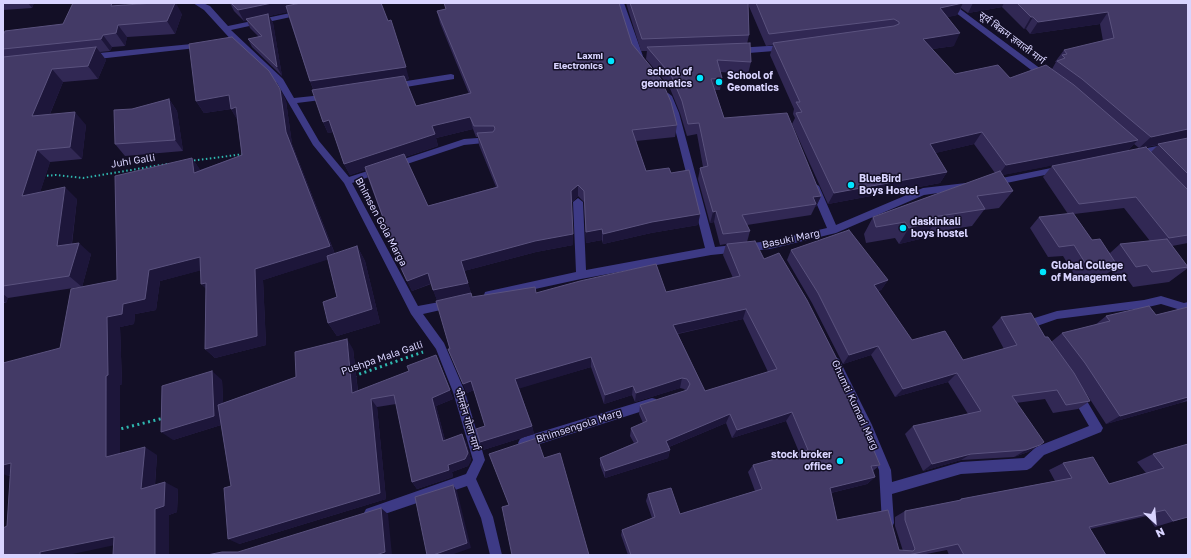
<!DOCTYPE html>
<meta charset="utf-8">
<style>
body{margin:0}
#map{position:relative;width:1191px;height:558px;overflow:hidden;background:#130f26;font-family:"Golos Text",sans-serif}
canvas{display:block}
.frame{position:absolute;inset:0;border:4px solid #d9d4ff;pointer-events:none}
.north{position:absolute;left:1135px;top:502px;width:40px;height:40px;-webkit-text-stroke:3px #130f26;paint-order:stroke;rotate:154deg;font-size:11px;font-weight:700;line-height:16px;text-align:center;color:#d9d4ff}
.north::after{content:'';display:block;margin:auto;width:14px;height:18px;background:#d9d4ff;clip-path:polygon(50% 0,100% 100%,50% 72%,0 100%)}
</style>
<div id="map">
<canvas width="1191" height="558"></canvas>
<div class="frame"></div>
<div class="north">N</div>
</div>
<script>
const context = document.querySelector('canvas').getContext('2d');
context.lineJoin = 'round';
const poly = rows => new Path2D(rows.map(r => 'M' + r).join(''));
function stroke(path, color, width, dash) { context.strokeStyle = color; context.lineWidth = width; context.lineCap = dash ? 'butt' : 'round'; context.setLineDash(dash || []); context.stroke(path); }
function paint(path, color) { context.fillStyle = color; context.fill(path, 'evenodd'); }
function write(font, color, halo, rows, align = 'center') {
  context.font = font + ' "Golos Text","Noto Sans Devanagari",sans-serif'; context.lineWidth = 3; context.setLineDash([]); context.textBaseline = 'middle'; context.strokeStyle = halo; context.fillStyle = color; for (const [text, x, y, turn = 0] of rows) {
    context.save(); context.translate(x, y); context.rotate((+turn || 0) * Math.PI / 180); context.textAlign = isNaN(turn) ? turn : align; if (halo) context.strokeText(text, 0, 0); context.fillText(text, 0, 0); context.restore();
  }
}
const pathFar1 = poly([
 [190,161,244,154],
 [43,176,56,175,83,178,167,164]
]);
const path = poly([
 [354,376,423,352],
 [116,430,164,418]
]);
const minor = poly([
 [193,3,203,3,210,6,228,26,300,11,304,13,300,15,231,30,283,79,294,98,332,94,333,96,329,99,297,103,319,141,349,177,380,167,383,168,384,170,383,172,352,183,418,306,450,300,454,301,455,304,454,307,423,314,444,343,465,392,485,460,476,479,493,517,502,555,490,555,481,518,467,486,370,519,366,517,364,513,366,509,466,474,473,460,453,392,436,349,411,314,344,183,313,145,277,83,235,44,204,10,193,3],
 [616,3,624,3,644,59,643,61,637,61,636,59,616,3],
 [943,3,952,3,1049,75,1049,79,1043,79,943,3],
 [202,43,205,43,205,47,89,60,85,57,89,54,202,43],
 [784,45,787,46,787,50,736,54,732,51,736,48,784,45],
 [451,74,454,75,454,79,394,89,390,86,394,83,451,74],
 [668,93,672,96,679,113,715,247,770,241,827,228,809,186,814,183,819,186,836,225,923,188,966,183,971,186,966,189,924,195,836,233,770,249,711,255,581,279,489,299,485,298,484,295,485,292,489,291,576,272,573,202,578,198,583,202,586,270,705,248,671,113,664,96,668,93],
 [491,137,495,140,494,142,464,145,395,168,391,165,392,163,464,139,491,137],
 [1188,140,1188,146,1137,156,1133,153,1137,150,1188,140],
 [1061,166,1064,167,1065,169,1064,171,992,186,987,183,992,180,1061,166],
 [1161,296,1184,303,1188,302,1188,310,1184,311,1161,304,1144,308,1057,319,1037,326,1037,331,1033,333,1029,331,1024,324,1025,321,1057,311,1144,300,1161,296],
 [835,357,839,359,872,425,891,470,892,482,961,462,1024,458,1036,447,1089,426,1071,395,1073,391,1077,390,1081,391,1103,428,1101,432,1044,455,1031,468,1027,470,961,474,892,494,894,523,892,527,888,529,884,527,882,523,879,470,863,432,830,362,831,359,835,357],
 [652,398,656,399,658,403,656,407,652,408,524,449,520,447,518,443,520,439,524,437,652,398]
]);
const wall = poly([
 [3,3,34,3,32,8,3,10],
 [230,3,381,3,409,79,405,80,416,106,469,94,440,23,437,11,446,9,444,3,632,44,677,125,675,137,636,141,646,171,671,173,700,214,698,225,651,233,603,244,602,240,586,243,584,202,578,196,572,202,573,245,536,252,464,271,471,293,437,300,431,284,412,291,401,268,365,170,350,175,344,164,333,132,328,133,323,122,313,89,310,81,287,12,269,16,273,23,282,76,252,47,248,39,259,37,250,28,247,21,244,21,234,11],
 [473,129,476,137,478,137,479,145,496,187,428,206,405,157,438,146,436,138],
 [626,3,1188,3,1188,243,1172,246,1188,268,1169,282,1133,287,1128,280,1118,281,1111,271,1105,275,1077,279,1063,256,1048,257,1030,228,1039,217,1068,214,1043,177,1052,166,1099,156,1002,175,1013,191,999,208,984,210,972,226,927,233,924,238,899,244,895,238,866,243,864,234,873,217,995,173,974,144,935,153,947,172,940,183,828,204,792,124,795,118,793,114,794,109,770,55,773,45,766,46,748,4,749,35,747,44,751,62,748,74,720,72,722,78,720,90,715,90,724,118,821,196,816,207,815,207,811,215,747,225,750,231,747,242,764,259,838,376,880,465,873,471,875,477,867,484,831,493,837,520,899,550,903,551,895,526,895,517,905,511,957,501,961,499,1055,481,1049,470,1063,463,1109,484,1146,473,1137,462,1153,454,1188,444,1188,517,1155,527,1147,516,1090,529,1106,555,949,555,947,550,921,555,628,555,621,535,622,530,652,518,646,501,648,494,680,514,755,491,748,472,753,465,799,452,786,421,732,438,726,423,669,447,670,450,668,458,605,478,600,465,600,458,634,443,630,436,631,428,643,423,639,414,640,405,686,391,684,389,680,388,635,402,632,395,604,404,591,367,519,388,532,426,534,434,483,450,485,426,474,390,467,393,448,349,450,349,472,297,536,293,666,292,733,278,723,255,726,244,720,245,714,222,710,223,698,179,700,168,703,167,697,134,687,136,680,113,669,86,646,59,647,51,641,51],
 [1002,7,1024,29,1026,29,1030,34,1100,24,1103,41,1064,50,1055,62,1056,62,1052,69,1010,78,955,74,932,49,954,46,947,17,957,15,961,8,968,13],
 [1134,144,1139,148,1158,145,1151,152,1127,151],
 [1124,208,1150,241,1120,244,1110,253,1092,240,1074,214],
 [743,319,768,372,705,391,678,334],
 [125,5,182,14,175,34,127,37,125,46,112,47,110,51,100,52,106,60,98,79,63,82,50,114,86,125,82,159,50,162,40,192,77,199,72,244,91,254,82,287,117,280,192,158,200,170,242,155,237,119,231,109,204,113,196,101,280,89,286,101,292,144,335,254,357,246,365,261,380,323,337,336,328,323,337,297,328,259,263,280,266,345,215,358,205,349,206,289,201,270,160,281,156,310,135,314,134,324,120,327,122,384,120,385,120,454,157,455,155,485,178,489,177,512,169,515,113,545,7,526,10,476,8,476,60,348,80,287,8,298,6,303,3,303,3,35,63,24],
 [169,99,177,111,183,151,125,156,115,144,132,109],
 [791,250,888,280,881,290,878,291,912,340,963,360,1004,349,992,327,1001,317,1045,337,1051,342,1062,333,1095,325,1106,316,1156,315,1188,307,1188,401,1180,403,1106,424,1084,390,1090,401,1078,409,1053,413,1045,399,1016,403,1040,445,1028,452,1014,457,961,460,923,471,905,434,913,426,968,414,948,382,895,397,871,355,843,364,812,303,787,260],
 [353,349,358,391,440,364,453,399,436,406,445,440,466,442,471,460,468,466,452,472,453,477,417,489,412,482,396,404,377,407,386,499,239,544,231,486,221,425,173,440,222,380,223,403,296,377]
]);
const shadedWall = poly([
 [28,3,34,3,32,8],
 [112,3,126,3,120,18,111,6],
 [175,3,176,3,182,14,175,34,167,21],
 [272,3,324,3,325,4,269,16,273,23,282,76,277,67,269,16,246,19,247,21,244,21,238,10],
 [963,3,957,15,934,21,940,8],
 [973,3,1004,3,1002,7,968,13],
 [1108,12,1100,24,1030,34,1038,22],
 [1031,17,1033,17,1026,29,1024,29],
 [118,25,127,37,125,46,116,33],
 [960,33,954,46,917,51,923,39],
 [103,35,112,47,110,51,101,39],
 [96,47,106,60,98,79,88,66],
 [406,67,409,79,315,93,310,81],
 [52,69,63,82,44,128,32,116],
 [280,89,286,101,292,144,336,257,263,280,266,345,215,358,205,349,286,132],
 [229,95,236,108,238,121,231,109,204,113,196,101],
 [169,99,177,111,183,151,175,140],
 [75,112,86,125,82,159,70,147],
 [470,117,473,129,436,138,438,146,350,175,344,164,432,126],
 [329,120,334,132,328,133,323,122],
 [1188,129,1188,139,1139,148,1151,137],
 [982,132,974,144,923,156,930,144],
 [1138,140,1127,151,998,176,1006,165],
 [37,150,50,162,35,208,22,196],
 [192,158,201,171,194,173],
 [947,172,940,183,828,204,834,193],
 [578,185,578,196,572,202,573,245,536,252,464,271,461,261,571,191],
 [65,187,77,199,70,257,57,246],
 [821,196,816,207,815,207,816,204,813,197],
 [716,211,714,222,710,223,713,212],
 [700,214,698,225,651,233,603,244,603,234,652,222],
 [936,221,924,238,899,244,909,228],
 [602,229,602,240,586,243,586,232],
 [79,243,91,254,82,287,69,276],
 [357,246,365,261,380,323,337,336,328,323],
 [200,257,210,268,160,281,156,310,135,314,134,324,120,327,122,384,120,385,120,465,106,457,107,317,123,304,149,270],
 [428,273,432,283,412,291,407,281],
 [888,280,881,290,868,295,874,285],
 [206,283,211,294,201,284],
 [468,283,471,293,437,300,433,290],
 [3,294,8,298,6,303,3,301],
 [746,309,743,319,671,335,673,325],
 [347,339,353,349,359,402,352,393],
 [878,346,871,355,843,364,849,355],
 [436,355,453,399,436,406,447,448,443,441,432,398],
 [591,357,591,367,518,389,515,379],
 [212,371,222,380,224,424,173,440,161,432],
 [843,371,836,380,836,372],
 [957,373,948,382,895,397,903,389],
 [682,378,680,388,635,402,636,393],
 [471,381,474,390,467,393,463,384],
 [633,386,632,395,604,404,605,395],
 [1188,397,1188,399,1180,403,1106,424,1120,416],
 [371,399,377,407,386,499,239,544,228,539],
 [792,412,786,421,732,438,737,430],
 [730,414,726,423,664,449,666,441],
 [532,426,534,434,483,450,480,442],
 [462,434,466,442,471,460,468,466,452,472,453,477,417,489,412,482,448,465],
 [1040,445,1028,452,1014,457,1026,450],
 [145,447,157,455,154,495,141,489],
 [670,450,668,458,605,478,605,471],
 [971,454,961,460,923,471,932,464],
 [11,463,28,470,8,476,3,474,3,465],
 [875,477,867,484,822,495,830,488],
 [165,482,178,489,177,512,169,515,169,555,155,555,155,509],
 [453,485,457,491,471,548,451,555,433,555],
 [381,508,388,514,392,555,376,555],
 [114,537,129,542,68,555,40,555,40,552]
]);
const building = poly([
 [73,3,112,3,111,6,154,3,175,3,167,21,118,25,116,33,103,35,101,39,3,49,3,35,5,31,63,24,73,3],
 [231,3,272,3,238,10,231,3],
 [301,3,381,3,388,21,391,20,406,67,310,81,286,6,301,3],
 [444,3,619,3,632,44,661,79,671,102,677,125,632,130,646,171,669,168,671,173,689,170,700,214,652,222,603,234,602,229,586,232,584,191,578,185,571,191,573,234,535,241,461,261,468,283,433,290,428,273,407,281,401,268,365,167,404,154,428,206,498,187,477,133,493,132,495,129,494,126,474,126,470,117,432,126,435,134,344,164,329,120,323,122,312,90,404,76,416,106,471,93,437,11,446,9,444,3],
 [630,3,748,3,749,35,642,39,630,3],
 [756,3,963,3,940,8,960,33,923,39,955,74,998,65,1010,78,1046,65,1074,85,1138,140,1006,165,982,132,930,144,947,172,834,193,796,113,802,112,796,102,800,102,773,43,894,26,899,24,899,22,894,19,769,34,756,3],
 [1017,3,1188,3,1188,129,1151,137,1082,79,1057,61,1065,58,1062,55,1067,54,1064,50,1114,38,1108,12,1038,22,1033,17,1031,17,1017,3],
 [268,14,277,67,248,39,262,36,246,19,268,14],
 [232,37,269,71,280,89,286,132,330,246,255,269,257,336,205,349,206,283,201,284,200,257,149,270,145,299,123,304,122,314,107,317,108,375,106,376,106,457,145,447,141,489,165,482,164,506,155,509,155,555,113,555,114,537,40,552,40,555,3,555,3,528,7,526,11,463,3,465,3,363,60,348,71,289,117,280,115,176,192,158,194,173,242,155,236,107,231,109,229,95,196,101,189,44,232,37],
 [750,43,751,62,717,60,722,78,711,79,724,118,787,113,821,196,813,197,816,204,742,215,750,231,723,234,716,211,713,212,700,168,708,166,699,123,688,124,682,101,671,75,647,47,750,43],
 [96,47,88,66,52,69,32,116,75,112,70,147,37,150,22,196,65,187,57,246,79,243,69,276,3,286,3,57,96,47],
 [169,99,175,140,115,144,114,110,132,109,169,99],
 [1188,138,1188,174,1158,144,1188,138],
 [1146,147,1188,190,1188,235,1169,238,1136,197,1079,204,1052,166,1146,147],
 [1000,171,1013,191,977,196,985,209,933,217,936,221,909,228,905,222,876,227,873,217,1000,171],
 [1073,213,1092,240,1100,239,1117,265,1089,269,1074,245,1059,247,1039,217,1073,213],
 [849,230,888,280,874,285,912,340,945,331,963,360,1017,345,1001,317,1031,313,1045,337,1048,337,1074,373,1090,401,1066,405,1057,390,1012,396,1044,442,1040,445,1026,450,971,454,932,464,913,426,981,411,957,373,903,389,878,346,849,355,818,293,791,250,849,230],
 [1167,239,1188,267,1152,272,1147,265,1136,267,1120,244,1167,239],
 [755,241,764,259,779,253,807,300,843,371,836,372,867,434,880,465,871,466,875,477,830,488,837,520,888,510,899,550,913,551,915,549,905,520,905,511,961,500,961,499,1072,478,1063,463,1093,457,1109,484,1164,468,1153,454,1188,444,1188,517,1173,521,1165,510,1089,527,1106,555,964,555,958,544,908,555,631,555,622,530,655,517,648,494,671,488,680,514,762,489,753,465,808,450,792,412,737,430,730,414,666,441,670,450,605,471,600,458,638,442,631,428,647,421,640,405,687,390,690,384,687,379,682,378,636,393,633,386,605,395,591,357,515,379,532,426,480,442,476,429,485,426,471,381,463,384,448,349,450,349,436,301,471,293,472,297,535,287,536,293,580,281,656,264,666,292,740,276,727,244,755,241],
 [746,309,777,369,705,391,673,325,746,309],
 [357,246,372,309,328,323,323,302,337,297,327,256,357,246],
 [1149,306,1156,315,1188,307,1188,397,1120,416,1085,363,1062,333,1110,321,1106,316,1149,306],
 [347,339,352,393,409,371,407,366,436,355,450,390,432,398,443,441,462,434,468,453,465,459,448,465,449,470,412,482,394,395,371,399,380,493,228,539,224,488,231,486,218,405,296,377,295,352,347,339],
 [212,371,214,416,161,432,162,386,212,371],
 [537,438,544,458,560,453,589,555,512,555,502,507,509,505,489,454,537,438],
 [453,485,467,543,433,555,427,555,415,497,453,485],
 [381,508,385,552,376,555,207,555,222,552,238,552,381,508]
]);
const markers = [
 [611,61,4,"#00e5ff"],
 [700,78,4,"#00e5ff"],
 [719,82,4,"#00e5ff"],
 [851,185,4,"#00e5ff"],
 [903,228,4,"#00e5ff"],
 [1043,272,4,"#00e5ff"],
 [840,461,4,"#00e5ff"]
];
const farPoinames = [
 ["Laxmi",603,56],
 ["Electronics",603,66]
];
const streetNames = [
 ["सूर्य बिक्रम ज्ञवाली मार्ग",1012,38,37],
 ["Juhi Galli",133,161,-9],
 ["Bhimsen Gola Marga",381,222,62],
 ["Basuki Marg",791,239,-12],
 ["Pushpa Mala Galli",382,358,-19],
 ["Ghumti Kumari Marg",855,405,65],
 ["भीमसेन गोला मार्ग",467,419,73],
 ["Bhimsengola Marg",579,426,-18]
];
const poiNames = [
 ["school of",692,72,"right"],
 ["geomatics",692,84,"right"],
 ["School of",727,76],
 ["Geomatics",727,88],
 ["BlueBird",859,179],
 ["Boys Hostel",859,191],
 ["daskinkali",911,222],
 ["boys hostel",911,234],
 ["Global College",1051,266],
 ["of Management",1051,278],
 ["stock broker",832,455,"right"],
 ["office",832,467,"right"]
];
stroke(pathFar1, '#2fb8b0', 2, [1.5, 2.5]);
stroke(path, '#2fb8b0', 3, [2, 3.5]);
paint(minor, '#3d3a85');
paint(wall, '#312854');
paint(shadedWall, '#1d163a');
paint(building, '#433a66');
stroke(building, '#5a527e', 1);
for (const [x, y, r, color] of markers) { const dot = new Path2D(); dot.arc(x, y, r, 0, 2 * Math.PI); context.fillStyle = color; context.fill(dot); stroke(dot, '#130f26', 1.5); }
write('bold 9px', '#d9d4ff', '#130f26', farPoinames, 'right');
write('10px', '#d9d4ff', '#130f26', streetNames);
write('bold 10px', '#d9d4ff', '#130f26', poiNames, 'left');
</script>
